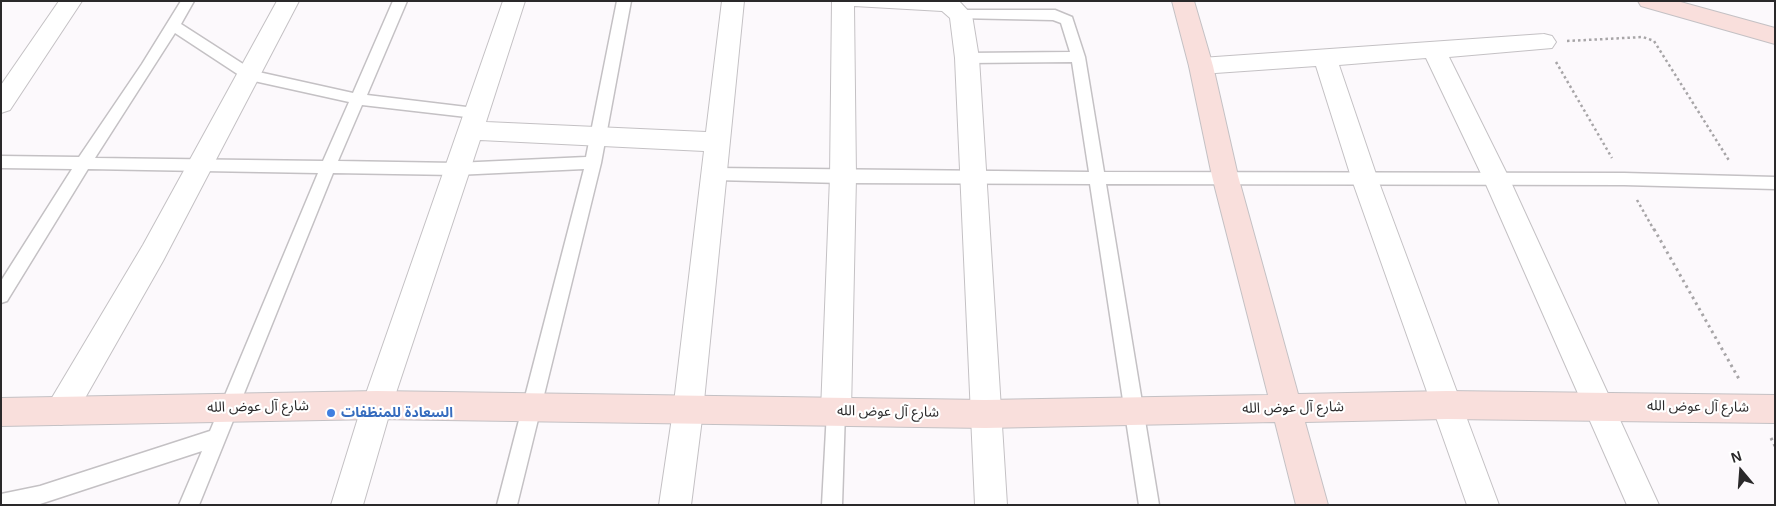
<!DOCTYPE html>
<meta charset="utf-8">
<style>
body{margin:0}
#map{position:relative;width:1776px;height:506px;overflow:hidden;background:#fcf9fc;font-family:Arial,sans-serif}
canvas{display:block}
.frame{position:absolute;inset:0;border:2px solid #2a292a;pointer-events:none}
.north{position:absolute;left:1716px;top:446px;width:50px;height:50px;-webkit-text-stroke:4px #fff;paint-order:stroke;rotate:342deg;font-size:14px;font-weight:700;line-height:20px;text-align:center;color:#2a292a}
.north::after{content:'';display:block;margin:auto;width:18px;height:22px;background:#2a292a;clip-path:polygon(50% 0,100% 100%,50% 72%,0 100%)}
</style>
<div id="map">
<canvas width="1776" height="506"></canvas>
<div class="frame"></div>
<div class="north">N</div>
</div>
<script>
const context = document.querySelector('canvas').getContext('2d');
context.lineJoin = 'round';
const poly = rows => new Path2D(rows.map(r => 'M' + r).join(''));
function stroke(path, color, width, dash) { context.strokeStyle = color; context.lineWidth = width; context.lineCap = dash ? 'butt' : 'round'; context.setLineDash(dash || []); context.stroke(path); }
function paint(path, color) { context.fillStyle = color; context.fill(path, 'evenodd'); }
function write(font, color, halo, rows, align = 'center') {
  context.font = font + ' Arial,"Noto Sans Arabic",sans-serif'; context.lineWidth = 4.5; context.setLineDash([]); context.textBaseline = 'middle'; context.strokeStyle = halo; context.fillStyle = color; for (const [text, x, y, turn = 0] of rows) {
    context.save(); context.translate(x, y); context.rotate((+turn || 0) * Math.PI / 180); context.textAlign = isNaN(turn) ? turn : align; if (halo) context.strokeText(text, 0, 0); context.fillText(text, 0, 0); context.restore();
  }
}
const pathFar1 = poly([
 [1567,41,1643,37,1654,41,1730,162],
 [1556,62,1612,158],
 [1637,200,1654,230]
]);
const path = poly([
 [1654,229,1739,379],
 [1771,438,1775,446]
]);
const lane = poly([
 [181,1,194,1,181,24,254,71,353,93,393,1,407,1,367,95,475,108,480,109,482,113,480,117,475,118,362,105,338,161,456,163,586,157,617,1,631,1,601,163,517,505,497,505,584,169,456,175,333,173,199,505,179,505,202,451,40,504,1,505,1,494,40,486,210,431,318,173,88,169,7,301,1,303,1,281,72,169,1,168,1,156,79,157,142,64,181,1],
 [175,33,245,79,349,102,323,161,95,158,175,33],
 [961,10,1055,10,1072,17,1085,57,1104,172,1624,173,1775,177,1775,189,1624,185,1106,184,1159,505,1139,505,1090,184,843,183,714,180,709,178,706,174,709,170,714,168,1089,172,1072,62,967,63,960,58,967,53,1070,52,1061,23,1053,20,956,18,954,15,961,10],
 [836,403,842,405,845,411,842,505,822,505,827,411,830,405,836,403]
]);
const street = poly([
 [59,1,82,1,10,110,1,113,1,85,59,1],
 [277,1,299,1,163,261,72,421,61,425,50,421,46,411,50,401,143,245,277,1],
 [503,1,525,1,486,122,706,132,722,1,744,1,703,411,691,505,659,505,673,411,704,151,480,140,392,405,363,505,331,505,362,405,503,1],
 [832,1,959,1,972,15,979,58,1007,505,975,505,955,58,950,18,942,11,854,6,856,177,851,411,847,421,836,425,825,421,821,411,830,177,832,1],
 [1544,34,1552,36,1556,42,1552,48,1449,57,1510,180,1659,505,1627,505,1484,180,1426,58,1339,65,1377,177,1499,505,1467,505,1351,177,1316,66,1201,74,1193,72,1189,66,1193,60,1201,58,1544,34]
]);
const secondary = poly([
 [1172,1,1194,1,1213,66,1238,176,1298,394,1447,391,1775,395,1775,423,1447,419,1305,422,1328,505,1296,505,1275,422,985,428,377,419,1,426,1,398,377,391,985,400,1268,395,1212,176,1189,66,1172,1],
 [1638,1,1677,1,1775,28,1775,44,1641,6,1638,1]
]);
const markers = [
 [331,413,5,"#3f7fe0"]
];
const streetNames = [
 ["شارع آل عوض الله",258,407,-1],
 ["شارع آل عوض الله",1698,407,1],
 ["شارع آل عوض الله",1293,408,-1],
 ["شارع آل عوض الله",888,412,1]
];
const shopNames = [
 ["السعادة للمنظفات",341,413]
];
stroke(lane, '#c4c1c4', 3);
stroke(street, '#c4c1c4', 2);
stroke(secondary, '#c4c1c4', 2);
stroke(pathFar1, '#a7a5a7', 2.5, [2.5, 3]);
stroke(path, '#a7a5a7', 3, [2.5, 4]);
paint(lane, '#fff');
paint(street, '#fff');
paint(secondary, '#f9dfdc');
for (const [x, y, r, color] of markers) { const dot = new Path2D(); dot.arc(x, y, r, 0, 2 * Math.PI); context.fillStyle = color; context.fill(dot); stroke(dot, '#fff', 2); }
write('14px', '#2a292a', '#fff', streetNames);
write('bold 14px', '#366cbe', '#fff', shopNames, 'left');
</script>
